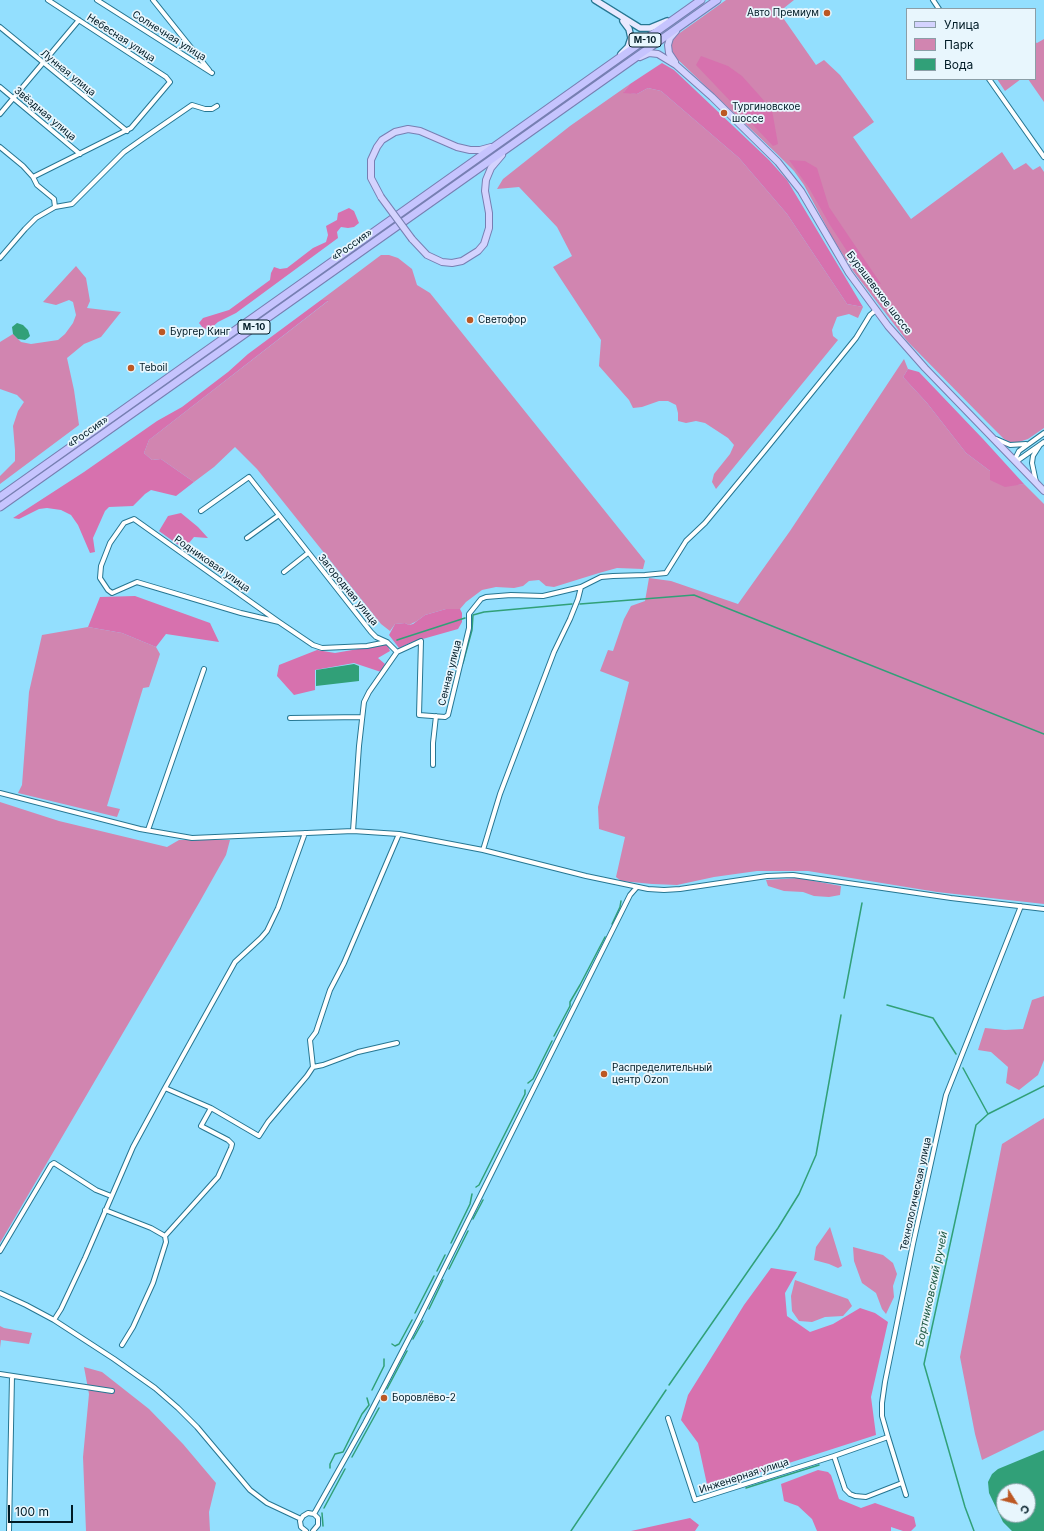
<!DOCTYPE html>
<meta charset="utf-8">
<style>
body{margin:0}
#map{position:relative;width:1044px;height:1531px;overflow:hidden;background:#93dffe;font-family:Inter,sans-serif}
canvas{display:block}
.legend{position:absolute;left:906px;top:8px;width:130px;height:72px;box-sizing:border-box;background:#e8f6fd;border:1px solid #8b9ea7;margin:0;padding:5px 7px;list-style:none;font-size:12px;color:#001b26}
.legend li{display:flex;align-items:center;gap:8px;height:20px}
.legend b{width:20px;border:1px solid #8b9ea7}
.north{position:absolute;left:996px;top:1483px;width:40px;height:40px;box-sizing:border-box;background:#e8f6fd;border:1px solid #8b9ea7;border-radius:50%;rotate:126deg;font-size:11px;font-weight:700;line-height:16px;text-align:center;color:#001b26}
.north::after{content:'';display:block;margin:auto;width:14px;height:18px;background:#bc5824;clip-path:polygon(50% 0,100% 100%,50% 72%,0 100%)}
.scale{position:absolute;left:8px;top:1505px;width:65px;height:18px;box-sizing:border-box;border:2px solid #001b26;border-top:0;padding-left:5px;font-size:12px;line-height:14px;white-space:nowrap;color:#001b26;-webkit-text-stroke:3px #e8f6fd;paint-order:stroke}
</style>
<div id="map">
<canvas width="1044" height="1531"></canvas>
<ul class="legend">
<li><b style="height:5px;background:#d4d3fe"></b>Улица</li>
<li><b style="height:11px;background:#d185b0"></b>Парк</li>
<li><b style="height:11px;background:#31a078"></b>Вода</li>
</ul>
<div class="north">С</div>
<div class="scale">100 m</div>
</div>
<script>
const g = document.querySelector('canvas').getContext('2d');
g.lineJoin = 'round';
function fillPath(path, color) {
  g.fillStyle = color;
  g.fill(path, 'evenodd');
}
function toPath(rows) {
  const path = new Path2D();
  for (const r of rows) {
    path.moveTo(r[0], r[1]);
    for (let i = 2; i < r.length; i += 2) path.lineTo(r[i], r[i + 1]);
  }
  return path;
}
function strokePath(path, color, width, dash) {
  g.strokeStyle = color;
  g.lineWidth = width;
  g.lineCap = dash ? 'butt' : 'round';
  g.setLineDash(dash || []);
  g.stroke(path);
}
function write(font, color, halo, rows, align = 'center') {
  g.font = font + ' Inter,sans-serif';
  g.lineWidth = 3.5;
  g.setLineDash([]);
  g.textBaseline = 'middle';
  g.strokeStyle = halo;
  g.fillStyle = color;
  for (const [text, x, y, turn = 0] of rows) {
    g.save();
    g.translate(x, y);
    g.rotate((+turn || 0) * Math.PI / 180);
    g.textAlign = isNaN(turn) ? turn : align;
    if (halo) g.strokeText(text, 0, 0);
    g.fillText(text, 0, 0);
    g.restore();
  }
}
const green = toPath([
 [726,0,794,0,779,12,816,65,824,60,840,75,874,122,853,137,911,219,1002,152,1014,170,1026,163,1033,170,1040,166,1044,172,1044,428,1028,439,1019,442,1010,442,1004,439,985,420,907,341,853,271,832,237,804,185,794,171,777,154,674,56,671,46,674,37],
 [1044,39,1044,102,1028,79,1035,79,1035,42,1037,43],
 [997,79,1021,79,1005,91],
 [630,84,624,92,637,94,648,88,661,91,739,158,787,214,847,304,863,307,858,318,849,314,837,317,832,330,833,336,838,340,716,489,712,482,714,474,730,454,734,445,728,438,705,423,696,421,686,423,678,421,678,413,676,405,668,401,659,401,642,407,633,408,629,400,599,366,601,340,553,267,572,256,557,227,519,187,497,189,503,179,570,126],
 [381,255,389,255,398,258,412,269,417,285,430,293,645,561,643,569,617,568,599,573,554,587,546,586,539,580,529,581,523,586,514,588,496,587,482,590,466,602,460,609,446,609,425,615,417,621,409,625,405,623,395,624,390,631,381,624,257,469,235,447,214,467,194,482,161,459,152,460,144,453,149,440,328,301,321,300],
 [76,266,86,278,90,301,87,308,121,312,101,337,84,344,67,358,74,390,79,425,0,484,0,476,15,461,15,450,13,426,18,411,24,402,17,395,0,389,0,342,13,334,21,342,31,344,58,340,65,334,73,323,76,315,73,302,69,300,56,305,43,302],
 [904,359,908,369,903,377,927,403,966,453,990,471,1015,485,1024,484,1044,504,1044,904,937,892,808,871,757,871,714,877,677,885,652,884,621,881,616,877,625,837,599,829,598,807,629,682,600,671,608,650,613,651,624,619,631,606,645,601,649,578,671,581,738,604,790,531],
 [88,627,122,633,156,647,160,654,149,687,143,688,107,806,120,809,117,817,18,793,22,785,29,692,42,635],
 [0,802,59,821,167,847,179,840,230,840,226,855,199,903,0,1243],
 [798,878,841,886,840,895,829,897,814,896,803,892,784,891,768,886,766,880],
 [1044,996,1044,1060,1038,1075,1019,1090,1006,1083,1008,1067,991,1052,978,1050,985,1028,1005,1030,1023,1029,1032,1000],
 [1044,1118,1044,1430,982,1460,975,1434,960,1357,1002,1144],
 [830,1227,842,1266,838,1268,829,1264,814,1260,816,1247],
 [853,1247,883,1255,893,1263,897,1274,893,1286,894,1297,886,1314,882,1309,876,1293,862,1283,854,1261],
 [795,1280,848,1299,852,1306,843,1316,825,1317,812,1322,799,1321,792,1311,791,1296],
 [0,1326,4,1328,32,1333,29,1344,1,1340,0,1348],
 [84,1367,102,1372,149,1409,183,1444,216,1483,209,1512,210,1531,86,1531,83,1457,89,1394]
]);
const forest = toPath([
 [701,56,728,66,742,76,759,95,772,110,778,144,773,146,696,65],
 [662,63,674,70,769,160,787,180,863,307,847,304,787,214,739,158,661,91,648,88,637,94,623,93,630,84],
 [789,160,805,161,817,168,829,207,881,284,865,279,830,225,809,188],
 [349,208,354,211,359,223,354,227,348,228,341,227,337,232,338,238,236,313,218,322,209,330,203,328,199,323,203,318,229,310,270,280,271,273,274,267,280,269,287,268,313,248,326,242,328,235,326,226,337,220,338,213],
 [321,300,329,300,149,440,144,453,152,460,161,459,194,482,176,496,151,490,145,494,133,506,109,507,105,511,93,538,95,552,90,553,78,525,71,515,61,510,47,508,39,509,19,519,13,518,84,472,157,421,182,407,228,372,248,354],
 [908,369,919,372,983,439,1024,484,1005,487,990,480,990,471,966,453,927,403,903,377],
 [181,513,198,527,208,538,194,537,184,549,159,531,168,516],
 [135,596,210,623,219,642,166,634,156,647,122,633,88,627,100,597],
 [446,609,460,609,462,613,462,622,458,629,412,642,399,648,389,635,395,624,405,623,409,625,413,624,425,615],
 [387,644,390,651,378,658,385,664,381,672,354,663,315,670,315,690,294,695,277,676,279,665,317,650,335,653],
 [771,1268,797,1272,785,1293,787,1316,810,1332,833,1324,860,1308,875,1313,888,1322,871,1397,876,1435,708,1489,698,1443,681,1420,688,1395,744,1305],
 [818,1470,828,1472,831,1475,839,1499,861,1508,875,1503,914,1517,916,1526,911,1531,903,1531,891,1527,891,1531,817,1531,812,1519,798,1506,784,1501,781,1484],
 [690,1518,699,1525,695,1531,631,1531]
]);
const water = toPath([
 [17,323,23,325,28,330,30,336,28,338,25,340,18,339,13,334,12,327],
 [354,664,359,666,359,681,316,686,316,670],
 [1044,1450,1044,1531,1012,1531,1003,1522,989,1493,988,1482,992,1474,998,1469],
 [1004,1491,1028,1491,1028,1515,1004,1515]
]);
const stream = toPath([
 [580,604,694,595,1044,734],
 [397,640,465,618],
 [463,663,472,630,473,615,484,612,572,604],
 [612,924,620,907,621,901],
 [844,998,862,903],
 [887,1005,933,1018,956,1054],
 [554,1036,570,1006,570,1002,580,985,605,937],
 [963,1068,988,1114],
 [528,1083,533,1079,552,1041],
 [476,1187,479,1185,525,1094,525,1090],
 [473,1219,483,1200],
 [451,1243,470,1204,472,1194],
 [449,1269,468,1231],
 [437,1271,445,1255],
 [429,1309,443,1280],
 [415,1313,434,1276],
 [413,1339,423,1321],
 [392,1344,395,1346,399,1344,412,1320],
 [669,1385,778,1228,799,1194,816,1155,841,1015],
 [387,1389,407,1351],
 [372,1390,384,1366,384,1359],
 [352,1457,379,1408],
 [330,1468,330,1464,335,1454,343,1452,362,1414,369,1405,367,1398],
 [746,1488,819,1465],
 [324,1508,345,1469],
 [322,1513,323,1526],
 [571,1531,666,1390],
 [974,1531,965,1507,924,1364,976,1125,988,1114,1044,1086]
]);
const minor = toPath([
 [97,0,212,73],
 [153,0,209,70],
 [933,0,939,9],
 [0,27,127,131],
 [989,79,1044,157],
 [0,87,80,154],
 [0,114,79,20],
 [0,147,23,166,33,177,37,185,54,199,55,207],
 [33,177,131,128,170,82,166,77,48,0],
 [0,258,25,229,36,218,55,207,72,204,124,152,141,140,192,105,205,109,212,109,217,106],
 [996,439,1010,445,1026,444],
 [1017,461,1016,457,1019,451,1044,433],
 [1017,461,1044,442],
 [1036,482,1032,463,1033,456,1040,445],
 [201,511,249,477,371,632,376,637,387,642,397,652,369,692,364,702,359,746,353,831],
 [247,538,279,515],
 [284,572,308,553],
 [279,622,134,519,124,523,110,543,101,566,100,578,108,590,112,593,137,582,241,613,279,622,313,645,322,648,367,646,387,642],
 [397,652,421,641,419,715,445,717,448,715,469,628,469,614,481,599,486,597,511,595,543,596,581,587],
 [290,718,362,717],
 [433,765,433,743,436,716],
 [0,793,140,829,192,838,353,831,399,834,483,850,586,876,648,889,664,890,680,889,767,876,793,875,951,898,1044,909],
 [148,830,204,669],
 [483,850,500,794,554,652,570,619,578,599,581,587,601,577,613,576,645,575,666,573,686,541,705,523,766,449,856,338,870,315,876,310],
 [313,1067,323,1065,358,1052,397,1043],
 [165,1088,235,962,261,938,267,931,278,908,305,833],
 [105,1210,151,1228,165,1236],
 [0,1251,51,1165,54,1163,96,1190,111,1196],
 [0,1293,26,1305,54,1320,114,1359,155,1388,178,1408,197,1427,250,1490,267,1503,301,1519],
 [54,1320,61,1309,85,1258,133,1147,165,1088,211,1108,259,1136,268,1122,307,1076,313,1067,310,1040,316,1032,330,990,344,963,399,834],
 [122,1345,133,1327,153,1283,166,1242,165,1236,218,1177,231,1148,232,1144,228,1140,201,1126,211,1108],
 [0,1374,112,1391],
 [668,1418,695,1500,834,1456],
 [888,1437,834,1456,845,1489,850,1494,855,1496,866,1497,902,1483],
 [906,1495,888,1437,882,1416,882,1403,885,1382,913,1244,946,1095,1021,906],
 [314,1514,365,1423,419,1319,630,895,637,887],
 [9,1531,12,1376],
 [306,1531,301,1527,300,1521,303,1516,308,1513,314,1514,318,1518,318,1525,313,1531]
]);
const secondary = toPath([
 [595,0,640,28,650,28,667,21],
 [621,54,628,47,631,38,629,29,623,21]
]);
const primary = toPath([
 [640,57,649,53,658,54,676,65,712,97,778,162,801,191,849,273,888,326,925,368,1044,491],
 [675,62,669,53,668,45,670,38,676,31],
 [381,197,371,178,371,160,377,147,382,140,395,132,408,129,420,131,457,147,470,150,480,150,491,147],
 [412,239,427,255,442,262,452,263,462,261,478,251,484,244,489,228,489,213,485,191,486,180,491,168,502,155]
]);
const trunk = toPath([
 [0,497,701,0],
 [0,507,717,0]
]);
const primaryBridge = toPath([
 [381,197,412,239]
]);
const markers = [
 [827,13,4,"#bc5824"],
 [724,113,4,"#bc5824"],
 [470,320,4,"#bc5824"],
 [162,332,4,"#bc5824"],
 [131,368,4,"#bc5824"],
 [604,1074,4,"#bc5824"],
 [384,1398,4,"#bc5824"]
];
const shields = [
 [645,40,32],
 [254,327,32]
];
const shieldNames = [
 ["М-10",645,40],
 ["М-10",254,327]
];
const poiNames = [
 ["Авто Премиум",819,13,"right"],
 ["Тургиновское",732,107],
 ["шоссе",732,119],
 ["Светофор",478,320],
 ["Бургер Кинг",170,332],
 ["Teboil",139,368],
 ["Распределительный",612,1068],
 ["центр Ozon",612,1080],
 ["Боровлёво-2",392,1398]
];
const streetNames = [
 ["Солнечная улица",169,36,32],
 ["Небесная улица",121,38,33],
 ["Лунная улица",68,73,39],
 ["Звёздная улица",45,114,40],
 ["«Россия»",352,245,-35],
 ["Бурашевское шоссе",879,293,53],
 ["«Россия»",88,432,-35],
 ["Родниковая улица",212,564,35],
 ["Загородная улица",348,590,51],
 ["Сенная улица",450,673,-76],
 ["Технологическая улица",916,1194,-78],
 ["Инженерная улица",744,1476,-18]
];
const waterNames = [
 ["Бортниковский ручей",932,1289,-78]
];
fillPath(green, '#d185b0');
fillPath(forest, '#d771ae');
fillPath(water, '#31a078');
strokePath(stream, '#31a078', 1.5);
strokePath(minor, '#267692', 6);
strokePath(secondary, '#267692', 8);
strokePath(primary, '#777fb2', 8);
strokePath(trunk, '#777fb2', 9);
strokePath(minor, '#fff', 4);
strokePath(secondary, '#e9e9ff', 5.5);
strokePath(primary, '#d4d3fe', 6);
strokePath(trunk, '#c6c4fe', 7);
strokePath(primaryBridge, '#777fb2', 8, []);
strokePath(primaryBridge, '#d4d3fe', 6);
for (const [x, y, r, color] of markers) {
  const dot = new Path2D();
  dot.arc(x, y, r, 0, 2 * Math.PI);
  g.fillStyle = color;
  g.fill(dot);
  strokePath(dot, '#e8f6fd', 1.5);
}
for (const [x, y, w] of shields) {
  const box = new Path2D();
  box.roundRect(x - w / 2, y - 7, w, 14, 3);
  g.fillStyle = '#e8f6fd';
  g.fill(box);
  strokePath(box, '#001b26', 1);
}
write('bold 9px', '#001b26', null, shieldNames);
write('10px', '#001b26', '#e8f6fd', poiNames, 'left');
write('10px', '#001b26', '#e8f6fd', streetNames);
write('italic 11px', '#235c46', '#e8f6fd', waterNames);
</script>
